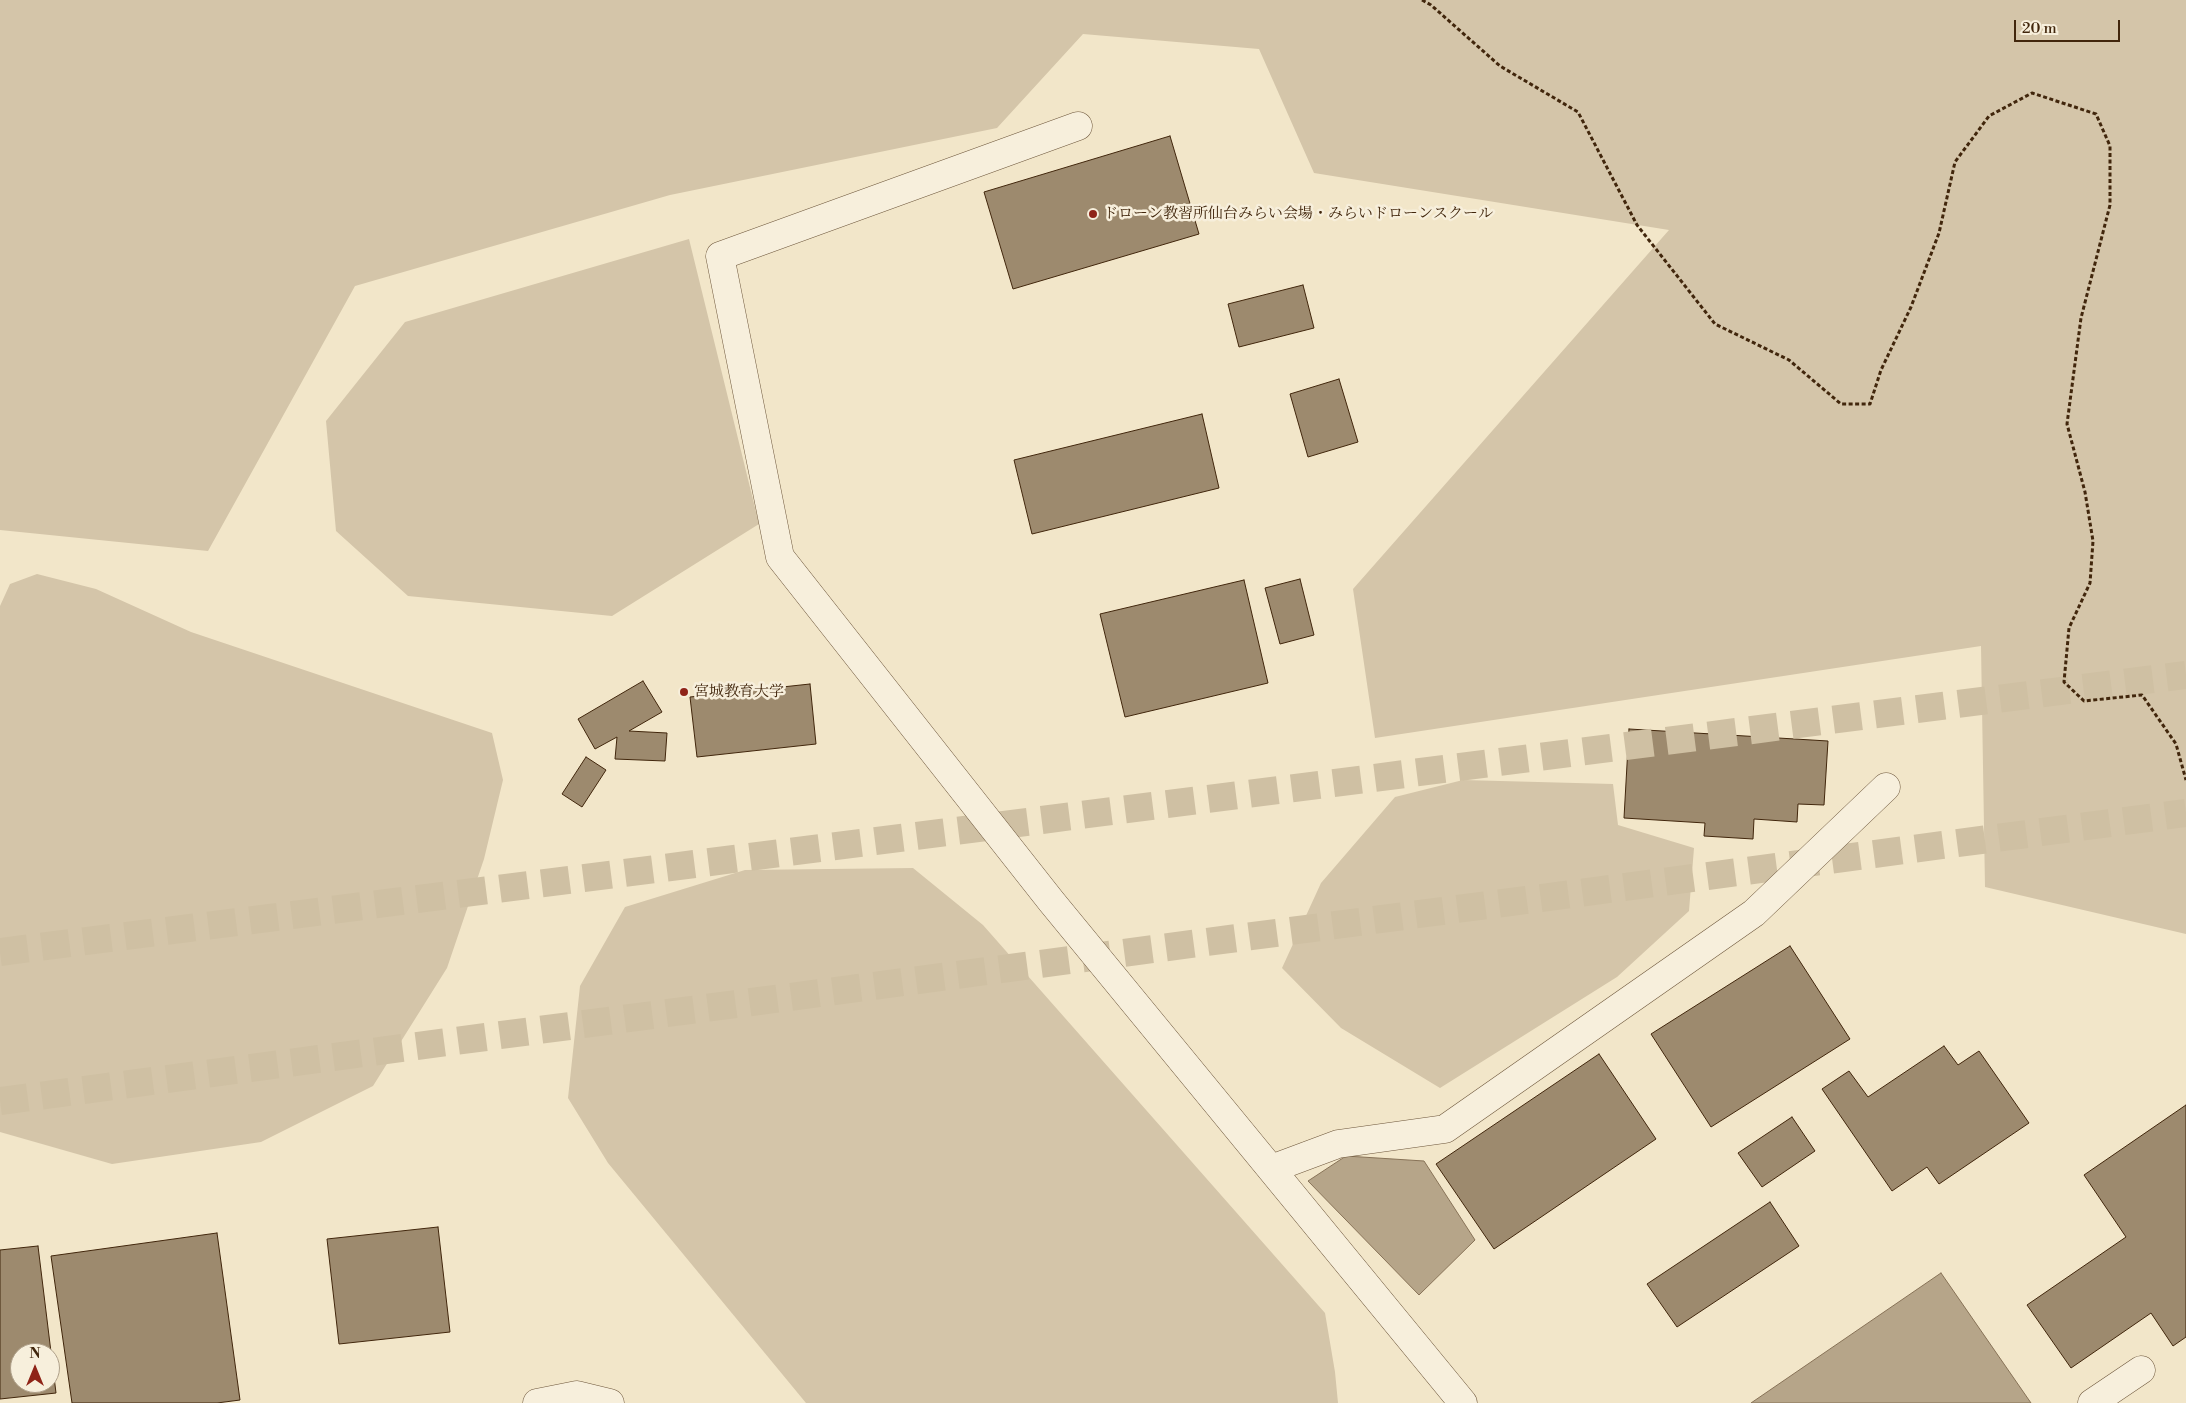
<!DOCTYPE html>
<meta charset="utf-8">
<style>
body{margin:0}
#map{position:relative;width:2186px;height:1403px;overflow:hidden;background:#f2e6c9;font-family:"Libre Bodoni",serif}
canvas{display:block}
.north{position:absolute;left:10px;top:1343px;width:50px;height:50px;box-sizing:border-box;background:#f7efdc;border:1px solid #ae9f89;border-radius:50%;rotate:0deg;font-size:14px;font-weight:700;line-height:20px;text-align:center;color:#41260c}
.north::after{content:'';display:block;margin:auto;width:18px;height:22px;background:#8f2418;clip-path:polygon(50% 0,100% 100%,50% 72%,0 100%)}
.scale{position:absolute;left:2014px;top:20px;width:106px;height:22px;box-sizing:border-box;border:2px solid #41260c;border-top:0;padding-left:6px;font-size:15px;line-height:18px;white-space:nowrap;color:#41260c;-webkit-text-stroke:4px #f7efdc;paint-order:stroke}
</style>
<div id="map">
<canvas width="2186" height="1403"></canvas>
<div class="north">N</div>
<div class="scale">20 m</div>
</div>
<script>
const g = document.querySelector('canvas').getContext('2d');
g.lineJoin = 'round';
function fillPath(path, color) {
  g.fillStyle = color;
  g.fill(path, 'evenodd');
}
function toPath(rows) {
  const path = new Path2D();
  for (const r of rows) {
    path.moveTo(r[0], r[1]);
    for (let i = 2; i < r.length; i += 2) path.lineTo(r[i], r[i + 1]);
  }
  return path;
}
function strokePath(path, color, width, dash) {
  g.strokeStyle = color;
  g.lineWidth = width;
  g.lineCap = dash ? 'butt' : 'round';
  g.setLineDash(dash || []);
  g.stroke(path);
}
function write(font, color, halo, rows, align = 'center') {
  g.font = font + ' "Libre Bodoni","Noto Serif JP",serif';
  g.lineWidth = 5;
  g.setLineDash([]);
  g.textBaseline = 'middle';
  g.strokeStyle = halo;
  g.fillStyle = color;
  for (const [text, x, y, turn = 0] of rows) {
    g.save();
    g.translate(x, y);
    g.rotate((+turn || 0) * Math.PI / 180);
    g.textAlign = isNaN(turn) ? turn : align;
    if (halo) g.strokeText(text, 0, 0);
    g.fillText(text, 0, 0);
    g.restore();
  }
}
const green = toPath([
 [0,0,2186,0,2186,934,1985,887,1981,646,1375,738,1353,589,1669,230,1314,173,1259,49,1083,34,997,128,670,195,355,286,208,551,0,530],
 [689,239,759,524,612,616,408,596,336,531,326,421,405,322],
 [37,574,96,589,191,632,492,733,503,780,484,859,447,968,373,1086,261,1142,112,1164,0,1132,0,606,10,584],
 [1463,780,1613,784,1618,825,1694,848,1689,911,1617,977,1440,1088,1341,1028,1282,968,1321,883,1395,797],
 [913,868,983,925,1325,1313,1335,1372,1338,1403,806,1403,608,1163,568,1098,580,986,625,907,745,870]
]);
const water = toPath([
 [1346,1156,1424,1161,1475,1240,1419,1295,1308,1181,1346,1156],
 [1941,1273,2031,1403,1751,1403,1941,1273]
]);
const building = toPath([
 [1170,136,1199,234,1013,289,984,192,1170,136],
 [1303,285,1314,328,1239,347,1228,304,1303,285],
 [1339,379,1358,442,1308,457,1290,394,1339,379],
 [1202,414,1219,488,1032,534,1014,460,1202,414],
 [1300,579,1314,635,1280,644,1265,588,1300,579],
 [1244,580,1268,683,1125,717,1100,614,1244,580],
 [643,681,662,712,629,731,667,733,665,761,615,759,617,737,595,749,578,719,643,681],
 [810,684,816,744,697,757,690,697,810,684],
 [1629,729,1828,741,1824,805,1798,804,1797,822,1754,819,1753,839,1704,836,1705,823,1624,818,1629,729],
 [586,757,606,770,582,807,562,794,586,757],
 [1790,946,1850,1039,1711,1127,1651,1034,1790,946],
 [1944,1046,1958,1065,1979,1051,2029,1123,1939,1184,1927,1167,1892,1191,1822,1089,1849,1071,1868,1097,1944,1046],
 [1599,1054,1656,1139,1494,1249,1436,1164,1599,1054],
 [2186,1105,2186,1337,2173,1346,2151,1313,2071,1368,2027,1305,2126,1237,2084,1175,2186,1105],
 [1792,1117,1815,1151,1762,1187,1738,1153,1792,1117],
 [1770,1202,1799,1246,1677,1327,1647,1284,1770,1202],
 [438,1227,450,1332,339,1344,327,1239,438,1227],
 [217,1233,240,1400,217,1403,72,1403,51,1256,217,1233],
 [38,1246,56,1393,0,1399,0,1250,38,1246],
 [20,1353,50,1353,50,1383,20,1383,20,1353]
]);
const highwayTunnel = toPath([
 [0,952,2186,675],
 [0,1101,2186,813]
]);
const path = toPath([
 [1422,0,1431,5,1500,66,1578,112,1637,225,1715,324,1789,360,1841,404,1870,404,1881,370,1911,307,1939,233,1955,162,1989,116,2032,93,2096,114,2110,146,2110,205,2081,318,2067,424,2085,492,2093,541,2090,583,2069,628,2064,682,2084,701,2142,695,2176,744,2186,780]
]);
const minor = toPath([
 [1078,126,720,256,780,557,1051,901,1463,1403],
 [1271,1169,1338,1144,1445,1129,1754,913,1886,787],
 [537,1403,577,1395,610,1403],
 [2092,1403,2141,1370]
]);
const markers = [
 [1093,214,5,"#8f2418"],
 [684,692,5,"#8f2418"]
];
const poiNames = [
 ["ドローン教習所仙台みらい会場・みらいドローンスクール",1103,214],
 ["宮城教育大学",694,692]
];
fillPath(green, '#d4c5a9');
fillPath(water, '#b6a589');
strokePath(water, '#877257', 1);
fillPath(building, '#9d8a6e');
strokePath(building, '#41260c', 1);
strokePath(highwayTunnel, '#cfc0a3', 28, [28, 14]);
strokePath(minor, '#6d563b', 29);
strokePath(path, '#41260c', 3, [4, 2.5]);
strokePath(minor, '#f7efdc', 28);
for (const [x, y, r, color] of markers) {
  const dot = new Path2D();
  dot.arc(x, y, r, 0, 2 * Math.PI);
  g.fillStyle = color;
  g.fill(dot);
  strokePath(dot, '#f7efdc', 2);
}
write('15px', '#41260c', '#f7efdc', poiNames, 'left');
</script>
